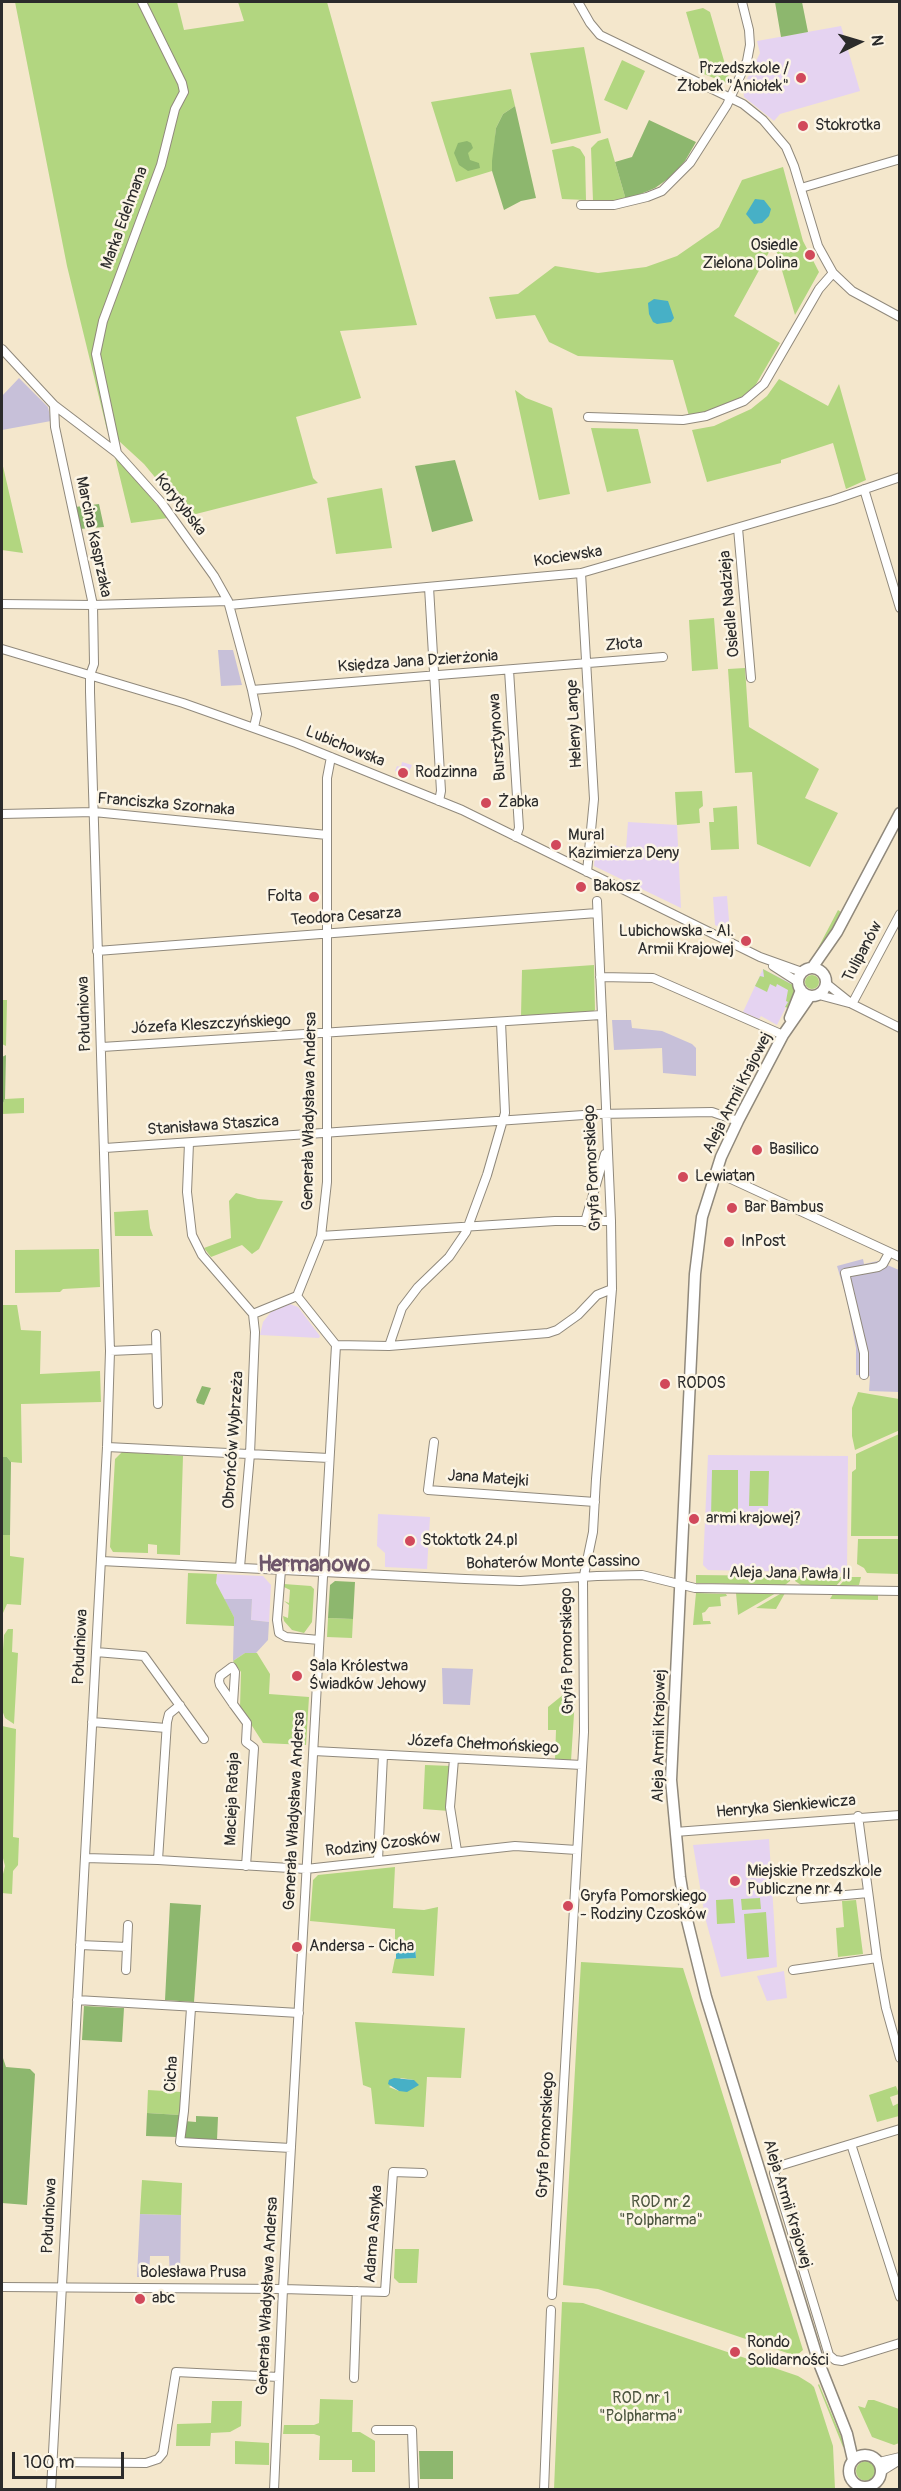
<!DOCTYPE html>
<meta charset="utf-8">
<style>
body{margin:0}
#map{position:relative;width:901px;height:2491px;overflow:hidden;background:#f4e7cc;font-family:Pangolin,sans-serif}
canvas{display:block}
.frame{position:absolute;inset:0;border:3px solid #2b2b2b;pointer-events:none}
.north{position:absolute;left:829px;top:12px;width:60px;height:60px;-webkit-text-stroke:4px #fcf5e5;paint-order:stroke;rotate:85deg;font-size:16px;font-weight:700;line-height:24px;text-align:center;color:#2b2b2b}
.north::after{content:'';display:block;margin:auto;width:21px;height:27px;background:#2b2b2b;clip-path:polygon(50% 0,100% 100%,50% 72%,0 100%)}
.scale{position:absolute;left:12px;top:2452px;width:112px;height:27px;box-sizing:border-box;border:3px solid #2b2b2b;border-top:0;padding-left:8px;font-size:18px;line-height:21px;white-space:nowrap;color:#2b2b2b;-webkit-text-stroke:4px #fcf5e5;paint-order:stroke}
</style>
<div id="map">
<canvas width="901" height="2491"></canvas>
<div class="frame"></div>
<div class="north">N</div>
<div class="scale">100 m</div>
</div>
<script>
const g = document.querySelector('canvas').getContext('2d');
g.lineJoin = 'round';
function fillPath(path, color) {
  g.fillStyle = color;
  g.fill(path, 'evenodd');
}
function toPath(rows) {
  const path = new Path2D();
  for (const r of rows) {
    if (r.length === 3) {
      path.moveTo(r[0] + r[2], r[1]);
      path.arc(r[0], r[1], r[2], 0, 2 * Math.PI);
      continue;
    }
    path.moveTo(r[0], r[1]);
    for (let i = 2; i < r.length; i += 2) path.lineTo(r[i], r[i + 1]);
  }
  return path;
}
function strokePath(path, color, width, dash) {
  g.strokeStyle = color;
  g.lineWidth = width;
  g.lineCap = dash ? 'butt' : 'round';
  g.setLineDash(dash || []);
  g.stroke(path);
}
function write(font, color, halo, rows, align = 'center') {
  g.font = font + ' Pangolin,sans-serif';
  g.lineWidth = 5;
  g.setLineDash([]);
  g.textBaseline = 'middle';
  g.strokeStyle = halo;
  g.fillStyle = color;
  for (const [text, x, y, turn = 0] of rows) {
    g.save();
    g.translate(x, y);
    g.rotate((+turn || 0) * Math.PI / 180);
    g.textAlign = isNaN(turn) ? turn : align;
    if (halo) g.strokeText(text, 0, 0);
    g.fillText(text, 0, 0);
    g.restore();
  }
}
const built = toPath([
 [841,26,860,91,780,114,774,121,744,97,743,87,760,53,757,41],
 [402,762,412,765,407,776,395,771,397,766,401,767],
 [628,822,677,825,681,908,594,866,595,854,603,858,611,844,626,849],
 [727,896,730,932,715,925,713,897],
 [763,969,791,983,793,993,777,1025,761,1016,759,1019,743,1012],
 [290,1304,298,1307,320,1336,319,1338,260,1335,263,1322,271,1312],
 [708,1455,848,1456,847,1573,708,1570,703,1565],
 [378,1514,430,1517,427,1569,385,1567,385,1553,377,1546],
 [217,1574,263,1576,271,1585,269,1622,251,1620,252,1599,224,1599,216,1583],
 [769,1839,777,1967,721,1977,705,1917,693,1845],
 [784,1971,787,1998,767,2001,757,1976]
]);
const industrial = toPath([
 [19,378,48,407,51,421,2,430,2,396],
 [218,650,233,650,242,685,221,686],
 [612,1020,631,1020,632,1028,662,1031,692,1044,696,1048,696,1076,663,1073,662,1048,614,1050],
 [863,1259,864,1264,878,1261,899,1270,899,1392,869,1391,870,1376,856,1375,856,1348,847,1300,837,1266],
 [224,1599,252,1599,251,1620,269,1622,268,1640,256,1653,245,1653,233,1661,234,1617],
 [442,1668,473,1669,470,1705,443,1704],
 [140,2214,181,2215,180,2278,170,2278,169,2256,150,2256,149,2277,137,2277]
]);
const green = toPath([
 [15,2,177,2,184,30,244,21,238,2,327,2,417,325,340,331,361,398,296,417,313,478,318,483,192,515,183,511,144,464,107,430,67,266],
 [703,8,710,12,731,85,704,74,686,12],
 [584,47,601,133,551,144,530,53],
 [622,60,645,71,627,110,604,100],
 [511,89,515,106,503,114,496,128,492,171,456,182,431,102],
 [608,138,626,200,593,201,591,148,598,141],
 [573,146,580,149,585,157,586,200,562,199,552,150],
 [783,167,803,241,819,272,795,315,774,243,734,316,780,343,755,386,734,403,710,413,689,416,673,360,578,356,549,342,535,315,496,319,489,297,518,294,555,266,598,273,646,267,677,256,719,227,742,180],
 [779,379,828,406,839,384,866,480,846,489,833,443,781,460,781,463,707,482,692,430,714,426,751,409,767,396],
 [515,390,526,398,552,408,570,494,539,500],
 [591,428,638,429,651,483,607,492],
 [115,457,141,486,168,518,131,523],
 [2,462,23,553,2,550],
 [382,488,392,548,336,554,327,498],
 [714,618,718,669,692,671,689,620],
 [745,668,749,727,819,769,805,798,838,813,810,867,757,844,752,772,735,773,728,669],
 [702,791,703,806,699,809,700,823,677,825,675,792],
 [737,806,739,849,711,850,709,822,714,822,713,808],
 [838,910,841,912,818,955,816,952],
 [594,965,595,1010,592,1012,521,1016,522,970],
 [763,969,793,985,794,992,788,1008,785,1007,788,1002,786,1001,788,990,777,984,776,987,770,984,767,992,755,986,760,976,764,977],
 [812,982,7],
 [2,1000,7,1000,6,1046,2,1044],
 [24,1098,24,1113,2,1114,2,1106,5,1099],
 [236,1193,258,1199,283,1201,259,1249,252,1254,242,1245,211,1257,204,1248,231,1238,229,1201],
 [148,1210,150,1228,153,1236,115,1236,114,1212],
 [99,1249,100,1287,63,1289,60,1292,15,1293,15,1250],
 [2,1305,17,1305,21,1330,41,1331,40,1374,100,1371,101,1402,21,1404,22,1463,11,1462,7,1457,2,1457],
 [858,1392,899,1399,900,1430,855,1450,852,1436,852,1408],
 [899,1434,899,1536,851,1536,852,1472,856,1469,856,1454],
 [122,1452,183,1456,180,1555,157,1554,157,1545,148,1544,148,1553,113,1552,110,1547,115,1459],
 [712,1470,738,1470,738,1517,711,1517],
 [750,1471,769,1471,768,1506,749,1506],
 [2,1535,10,1535,10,1556,24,1558,21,1605,7,1604,3,1613],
 [858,1539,899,1539,899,1574,867,1573,864,1568,857,1564],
 [188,1573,217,1574,216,1583,234,1617,234,1626,186,1624],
 [696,1575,790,1576,790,1581,785,1585,696,1583],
 [795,1576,844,1577,836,1586,801,1585,795,1581],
 [847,1577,861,1577,859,1585,839,1586],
 [284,1584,311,1586,314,1589,312,1622,304,1633,292,1630,284,1621,283,1616,288,1618,289,1605,284,1601,289,1603,290,1590,284,1587],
 [696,1593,726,1594,727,1596,720,1597,721,1606,709,1607,705,1612,702,1613,703,1621,710,1621,711,1624,693,1625],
 [736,1593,776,1593,738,1615],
 [785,1593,776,1609,756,1608,780,1594],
 [833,1594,878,1594,878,1600,830,1599],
 [328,1618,353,1619,352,1638,327,1637],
 [8,1629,13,1629,12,1652,18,1653,14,1724,5,1718,2,1710,2,1664,4,1635],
 [245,1653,257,1653,270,1674,269,1694,309,1697,306,1745,263,1743,240,1707,241,1672,233,1661],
 [569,1690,569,1698,575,1698,571,1761,555,1760,556,1730,548,1730,548,1707],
 [2,1726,16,1729,13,1837,19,1838,18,1865,13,1871,12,1894,2,1893,2,1878,5,1866,2,1854],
 [425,1765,452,1766,449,1811,423,1809],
 [395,1867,393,1908,424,1910,438,1907,434,1976,392,1973,395,1958,396,1959,416,1958,416,1946,414,1944,395,1944,395,1929,310,1921,313,1880,318,1875],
 [760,1898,761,1909,742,1910,741,1899],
 [733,1899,735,1923,717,1924,716,1900],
 [856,1900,863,1954,838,1957,836,1928,844,1927,842,1901],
 [766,1912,769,1957,747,1959,744,1914],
 [581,1962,683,1968,803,2350,796,2356,598,2289,563,2285],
 [355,2022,465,2028,461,2078,427,2077,424,2127,375,2124,371,2088,363,2085],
 [401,2078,414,2080,399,2091,389,2087],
 [896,2086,899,2094,890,2097,893,2106,899,2103,899,2116,877,2122,869,2095],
 [148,2090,181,2092,180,2115,147,2113],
 [142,2180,182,2183,181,2215,140,2214],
 [395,2249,419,2249,417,2283,399,2283,394,2278],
 [562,2302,583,2303,798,2376,811,2384,814,2387,833,2446,835,2489,554,2489],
 [819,2384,845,2446,843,2447,818,2385],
 [320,2399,353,2400,352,2432,360,2432,375,2441,375,2472,352,2472,352,2460,319,2460,320,2436,314,2434,283,2434,284,2425,314,2425,319,2423],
 [868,2400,874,2400,899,2409,899,2443,894,2445,872,2437,858,2406,865,2408],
 [212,2401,242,2401,241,2426,230,2432,211,2433,210,2446,176,2446,177,2424,211,2423],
 [235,2441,269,2443,269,2465,235,2464],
 [866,2471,10]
]);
const forest = toPath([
 [775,2,802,2,808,32,781,37],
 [515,106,536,198,521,201,504,210,492,171,492,161,496,128,503,114],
 [649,120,696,142,685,161,672,176,655,188,626,200,615,162,632,157],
 [467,141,471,143,473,148,468,153,470,160,479,163,480,168,468,171,459,165,454,153,458,143],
 [455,460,473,521,432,532,415,466],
 [99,504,104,527,79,529,75,507],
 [6,1055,5,1099,2,1106,2,1057],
 [202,1386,211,1388,204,1405,197,1403,196,1400],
 [2,1457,7,1457,11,1462,10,1535,2,1535],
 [335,1581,355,1582,353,1619,328,1618,330,1585],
 [170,1903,201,1905,194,2002,165,2000],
 [84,2006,124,2008,122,2042,82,2040],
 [2,2055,6,2067,30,2069,35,2074,27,2205,2,2203],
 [147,2113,180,2115,177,2137,146,2136],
 [196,2116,218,2117,217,2140,183,2138,184,2121,196,2122],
 [419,2451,453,2451,453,2479,420,2479]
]);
const water = toPath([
 [755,199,764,200,771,209,769,216,762,223,754,224,746,214],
 [654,299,668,301,674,318,671,322,657,324,653,322,649,314,648,303],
 [396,1943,415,1944,416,1958,396,1959],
 [394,2078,414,2080,419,2085,407,2092,399,2091,388,2084,389,2080]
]);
const minor = toPath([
 [578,2,590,23,600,35,743,104,763,120,786,147,794,166,818,246,833,273,852,291,900,317],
 [801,188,900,159],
 [581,205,614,205,647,197,662,191,690,163,727,105,747,61,750,45,749,30,742,2],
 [2,349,54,405,117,453,161,502,214,576,228,601,252,690,257,714,254,727],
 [588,417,683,420,706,416,744,401,764,384,819,289,833,273],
 [117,453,96,354,103,321,161,165,175,109,184,92,182,83,142,2],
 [864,489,900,608],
 [738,528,751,678],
 [581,573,594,799,587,872],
 [429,587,441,791,439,801],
 [2,604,93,605,228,601],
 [229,605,581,573,833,500,900,477],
 [2,649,183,703,296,743,462,810,760,957,802,972],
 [509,670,519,828,516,837],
 [252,690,663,657],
 [2,814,94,812,327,835],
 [97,951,597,913],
 [773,966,798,982],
 [600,977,653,978,783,1035],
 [827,984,852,1004,900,1028],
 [819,995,849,1003],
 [852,1004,900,914],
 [102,1047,601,1015],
 [189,1143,187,1192,192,1235,202,1255,253,1314,255,1332,250,1454,240,1567],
 [105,1148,598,1114,712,1112,738,1121],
 [716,1172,900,1257],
 [585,1222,605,1154],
 [321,1236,555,1221,611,1221],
 [253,1314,297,1296],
 [156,1334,158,1404],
 [336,1345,389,1346,548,1333,557,1330,578,1315,597,1295,612,1289],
 [389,1346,402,1308,418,1287,449,1257,466,1232,487,1175,505,1113,501,1022],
 [110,1351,156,1349],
 [864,1375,864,1353,845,1273,878,1267,883,1264,889,1253],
 [434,1442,428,1490,595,1502],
 [107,1447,329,1458],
 [101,1561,465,1579,520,1581,597,1576,642,1575,695,1588,900,1591],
 [281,1570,277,1620,279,1633,286,1637,319,1640],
 [96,1652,144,1656,204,1739],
 [233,1704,235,1672,232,1667,220,1676,219,1681,220,1685,233,1704,247,1723,246,1742,254,1748,246,1866],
 [92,1722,166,1728],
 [314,1751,582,1765],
 [454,1759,450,1807,457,1851],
 [858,1816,877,1958,886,2008,900,2058],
 [675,1832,900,1815],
 [85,1858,158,1860,306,1869,515,1846,577,1850],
 [158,1860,167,1722,169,1714,180,1705],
 [378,1860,383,1755],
 [801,1899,868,1893],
 [80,1945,127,1947],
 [126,1970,128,1925],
 [793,1970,877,1958],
 [77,2000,299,2013],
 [191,2008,184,2111,180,2142,291,2148],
 [900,2129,779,2166,774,2173,829,2355,835,2360,842,2361,900,2343],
 [851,2144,900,2297],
 [2,2287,283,2289,385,2292,393,2172,423,2173],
 [552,2295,584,1732,583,1580,593,1532,596,1479,612,1289,611,1221,597,901],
 [354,2378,357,2291],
 [376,2430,412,2430,414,2490],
 [52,2462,146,2463,158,2459,163,2453,176,2372,279,2377],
 [879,2462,900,2457],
 [882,2471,900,2460],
 [51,2490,107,1447,110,1351,90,692,90,675,94,664,93,605,55,427,54,405],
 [274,2490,283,2289,336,1345,297,1296,321,1236,327,1182,327,778,331,757],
 [544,2490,551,2310]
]);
const major = toPath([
 [812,982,14],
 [812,968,837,932,900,813],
 [810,996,783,1035,738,1121,721,1157,702,1217,695,1274,671,1780,680,1877,687,1920,706,1997,819,2363,847,2434,853,2460],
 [790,1018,801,990],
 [865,2471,16]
]);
const markers = [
 [801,78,6,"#d1495b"],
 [803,126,6,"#d1495b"],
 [810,255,6,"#d1495b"],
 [403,773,6,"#d1495b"],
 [486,803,6,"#d1495b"],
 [556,845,6,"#d1495b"],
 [581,887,6,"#d1495b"],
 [314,897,6,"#d1495b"],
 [746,941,6,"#d1495b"],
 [757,1150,6,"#d1495b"],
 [683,1177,6,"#d1495b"],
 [732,1208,6,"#d1495b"],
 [729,1242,6,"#d1495b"],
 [665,1384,6,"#d1495b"],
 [694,1519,6,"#d1495b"],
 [410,1541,6,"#d1495b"],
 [297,1676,6,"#d1495b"],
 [735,1881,6,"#d1495b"],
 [568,1906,6,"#d1495b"],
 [297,1947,6,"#d1495b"],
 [140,2299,6,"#d1495b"],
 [735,2352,6,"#d1495b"]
];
const poiNames = [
 ["Przedszkole /",789,69,"right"],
 ["Żłobek \"Aniołek\"",789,87,"right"],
 ["Stokrotka",815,126],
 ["Osiedle",798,246,"right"],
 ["Zielona Dolina",798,264,"right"],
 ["Rodzinna",415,773],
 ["Żabka",498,803],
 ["Mural",568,836],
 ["Kazimierza Deny",568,854],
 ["Bakosz",593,887],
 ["Folta",302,897,"right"],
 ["Lubichowska - Al.",734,932,"right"],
 ["Armii Krajowej",734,950,"right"],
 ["Basilico",769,1150],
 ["Lewiatan",695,1177],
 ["Bar Bambus",744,1208],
 ["InPost",741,1242],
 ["RODOS",677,1384],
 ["armi krajowej?",706,1519],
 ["Stoktotk 24.pl",422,1541],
 ["Sala Królestwa",309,1667],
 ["Świadków Jehowy",309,1685],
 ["Miejskie Przedszkole",747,1872],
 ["Publiczne nr 4",747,1890],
 ["Gryfa Pomorskiego",580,1897],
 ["- Rodziny Czosków",580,1915],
 ["Andersa - Cicha",309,1947],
 ["abc",152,2299],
 ["Rondo",747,2343],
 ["Solidarności",747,2361]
];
const streetNames = [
 ["Marka Edelmana",125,218,-70],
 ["Korytybska",180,505,52],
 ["Marcina Kasprzaka",93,537,78],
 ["Kociewska",568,557,-9],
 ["Osiedle Nadzieja",730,604,-95],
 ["Złota",624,645,-5],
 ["Księdza Jana Dzierżonia",418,662,-4],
 ["Heleny Lange",575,724,-93],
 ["Bursztynowa",498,737,-94],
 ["Lubichowska",345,747,22],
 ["Franciszka Szornaka",166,805,5],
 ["Teodora Cesarza",346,917,-4],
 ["Tulipanów",863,952,-62],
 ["Południowa",85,1014,-92],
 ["Józefa Kleszczyńskiego",211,1025,-3],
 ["Aleja Armii Krajowej",738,1093,-63],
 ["Generała Władysława Andersa",310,1111,-89],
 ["Stanisława Staszica",213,1126,-4],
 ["Gryfa Pomorskiego",593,1168,-93],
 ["Obrońców Wybrzeża",234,1440,-86],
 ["Jana Matejki",488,1479,4],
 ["Bohaterów Monte Cassino",553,1563,-1],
 ["Aleja Jana Pawła II",790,1574,1],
 ["Południowa",81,1647,-87],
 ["Gryfa Pomorskiego",568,1651,-91],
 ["Aleja Armii Krajowej",660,1736,-89],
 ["Józefa Chełmońskiego",483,1745,3],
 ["Macieja Rataja",233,1799,-88],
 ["Henryka Sienkiewicza",786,1807,-5],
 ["Generała Władysława Andersa",295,1811,-87],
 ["Rodziny Czosków",383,1845,-7],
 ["Cicha",172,2074,-86],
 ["Gryfa Pomorskiego",546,2135,-87],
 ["Aleja Armii Krajowej",787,2204,73],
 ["Południowa",50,2216,-87],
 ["Adama Asnyka",374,2234,-86],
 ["Bolesława Prusa",193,2273],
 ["Generała Władysława Andersa",268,2296,-87]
];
const parkNames = [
 ["ROD nr 2",661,2203],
 ["\"Polpharma\"",661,2221],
 ["ROD nr 1",641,2399],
 ["\"Polpharma\"",641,2417]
];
const districtNames = [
 ["Hermanowo",314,1565]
];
fillPath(built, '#e5d3f1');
fillPath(industrial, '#c7c0d9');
fillPath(green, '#b2d680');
fillPath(forest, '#8db76e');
fillPath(water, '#47b0c6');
strokePath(minor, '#90897c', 10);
strokePath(major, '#90897c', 13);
strokePath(minor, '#fff', 8);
strokePath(major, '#fff', 10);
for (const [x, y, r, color] of markers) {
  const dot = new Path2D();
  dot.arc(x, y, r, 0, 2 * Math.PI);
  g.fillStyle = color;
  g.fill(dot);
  strokePath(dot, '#fcf5e5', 2);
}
write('16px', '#2b2b2b', '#fcf5e5', poiNames, 'left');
write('16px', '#2b2b2b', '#fcf5e5', streetNames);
write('16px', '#4d5640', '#fcf5e5', parkNames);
write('bold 22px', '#6e566a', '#fcf5e5', districtNames);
</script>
